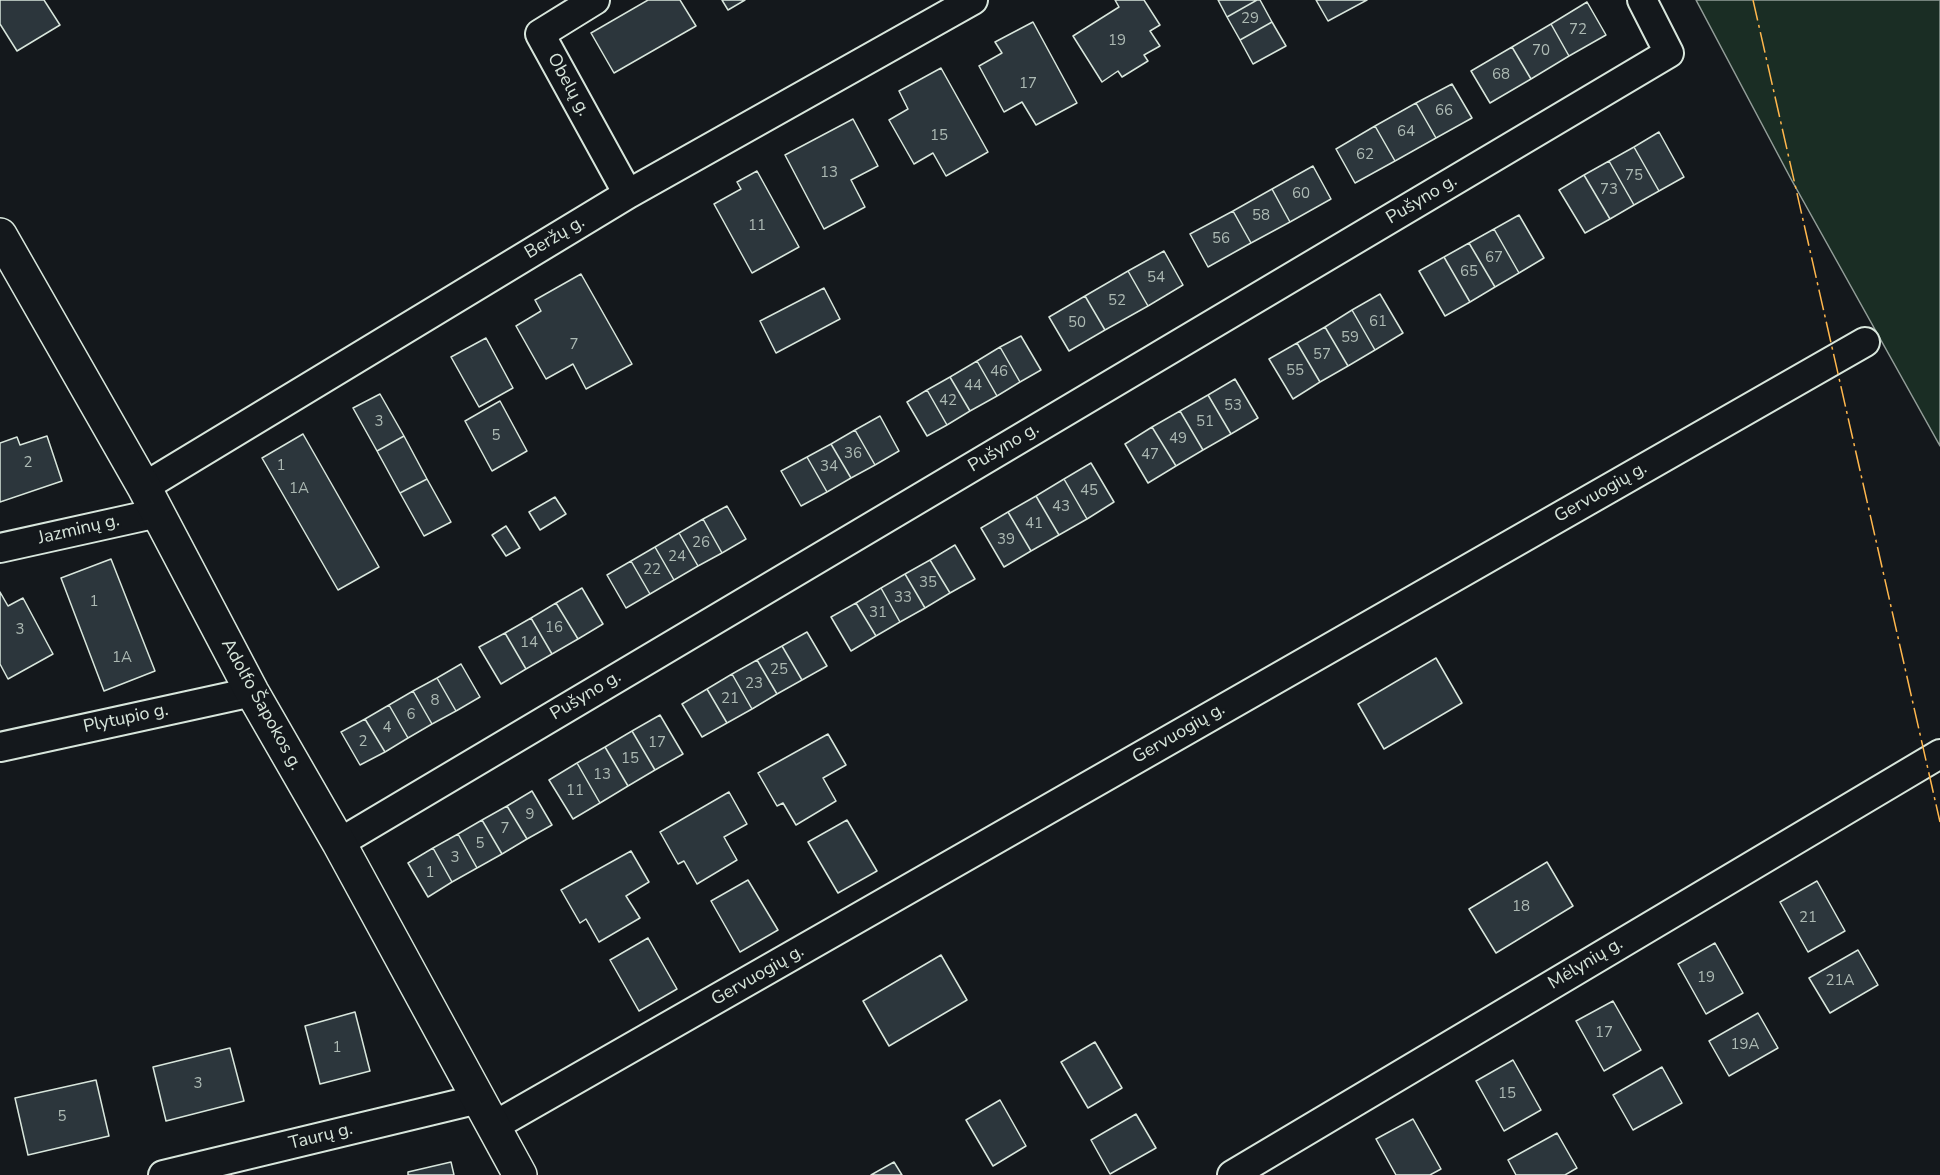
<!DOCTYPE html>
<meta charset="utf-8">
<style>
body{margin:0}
canvas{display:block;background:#14181c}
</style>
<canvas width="1940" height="1175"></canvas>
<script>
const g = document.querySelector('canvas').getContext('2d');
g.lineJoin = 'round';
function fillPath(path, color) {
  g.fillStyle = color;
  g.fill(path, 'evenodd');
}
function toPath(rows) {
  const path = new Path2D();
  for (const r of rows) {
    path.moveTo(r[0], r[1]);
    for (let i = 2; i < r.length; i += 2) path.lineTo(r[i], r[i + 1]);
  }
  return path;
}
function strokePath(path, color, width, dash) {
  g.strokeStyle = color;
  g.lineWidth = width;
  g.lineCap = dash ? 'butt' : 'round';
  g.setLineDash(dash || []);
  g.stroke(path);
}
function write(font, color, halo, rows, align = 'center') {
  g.font = font + ' "Nunito Sans",sans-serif';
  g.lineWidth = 4.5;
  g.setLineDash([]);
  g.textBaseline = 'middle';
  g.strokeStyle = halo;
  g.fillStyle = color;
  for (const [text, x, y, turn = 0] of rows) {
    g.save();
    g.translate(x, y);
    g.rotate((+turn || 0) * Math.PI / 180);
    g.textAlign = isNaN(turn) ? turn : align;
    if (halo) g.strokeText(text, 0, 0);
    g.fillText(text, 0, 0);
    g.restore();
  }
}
const green = toPath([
 [1696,0,1940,0,1940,446,1791,179,1696,0]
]);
const building = toPath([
 [0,0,44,0,60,25,17,51,0,24,0,0],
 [648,0,680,0,696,26,614,73,591,33,648,0],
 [722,0,745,0,728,10,722,0],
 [1115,0,1144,0,1160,25,1150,31,1160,46,1144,55,1148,61,1122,77,1118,71,1102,82,1073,36,1119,7,1115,0],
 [1218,0,1257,0,1227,17,1218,0],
 [1257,0,1260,0,1272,22,1240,40,1227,17,1257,0],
 [1316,0,1367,0,1328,21,1316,0],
 [1587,2,1606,35,1569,56,1551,24,1587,2],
 [1033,22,1077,103,1036,125,1022,102,1004,112,979,66,1002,53,995,42,1033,22],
 [1272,22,1286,46,1253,64,1240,40,1272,22],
 [1551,24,1569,56,1531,79,1512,47,1551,24],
 [1512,47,1531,79,1490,103,1471,71,1512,47],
 [941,68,988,152,946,176,933,153,914,164,889,120,908,109,899,91,941,68],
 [1452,84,1472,118,1436,138,1416,103,1452,84],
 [1416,103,1436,138,1395,161,1375,126,1416,103],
 [853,119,878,166,851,180,865,207,824,229,785,155,853,119],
 [1375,126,1395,161,1355,183,1336,149,1375,126],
 [1659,132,1684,177,1659,191,1634,147,1659,132],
 [1634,147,1659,191,1634,205,1609,161,1634,147],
 [1609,161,1634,205,1610,219,1584,175,1609,161],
 [1313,166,1331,199,1290,222,1272,189,1313,166],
 [757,171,799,247,752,273,714,204,741,189,737,182,757,171],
 [1584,175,1610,219,1585,233,1559,190,1584,175],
 [1272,189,1290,222,1251,243,1233,211,1272,189],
 [1233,211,1251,243,1208,267,1190,234,1233,211],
 [1519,215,1544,258,1519,273,1494,229,1519,215],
 [1494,229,1519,273,1495,287,1469,243,1494,229],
 [1469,243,1495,287,1470,302,1444,257,1469,243],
 [1164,251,1183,285,1148,306,1128,271,1164,251],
 [1444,257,1470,302,1445,316,1419,271,1444,257],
 [1128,271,1148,306,1105,330,1085,296,1128,271],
 [581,274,632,364,586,389,573,364,546,379,516,326,541,311,535,300,581,274],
 [824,288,840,319,776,353,760,321,824,288],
 [1380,294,1403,333,1375,350,1352,310,1380,294],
 [1085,296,1105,330,1069,351,1049,317,1085,296],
 [1352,310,1375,350,1348,366,1325,327,1352,310],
 [1325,327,1348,366,1320,382,1297,343,1325,327],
 [1021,336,1041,370,1020,382,1000,347,1021,336],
 [486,338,513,388,479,407,451,357,486,338],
 [1297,343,1320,382,1293,399,1269,359,1297,343],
 [1000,347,1020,382,997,396,977,361,1000,347],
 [977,361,997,396,970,411,950,377,977,361],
 [950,377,970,411,947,425,927,390,950,377],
 [1235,379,1258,418,1231,434,1208,395,1235,379],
 [927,390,947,425,927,436,907,402,927,390],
 [380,394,404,436,377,451,353,408,380,394],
 [1208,395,1231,434,1203,450,1180,411,1208,395],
 [500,401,527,451,492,471,465,421,500,401],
 [1180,411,1203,450,1176,466,1152,427,1180,411],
 [880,416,899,451,875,465,855,430,880,416],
 [1152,427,1176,466,1148,483,1125,444,1152,427],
 [855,430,875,465,851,478,831,444,855,430],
 [303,434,379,567,338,590,262,458,303,434],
 [47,436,62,481,0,502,0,443,17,437,20,445,47,436],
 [404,436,427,479,400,493,377,451,404,436],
 [831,444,851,478,827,492,807,457,831,444],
 [807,457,827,492,801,506,781,471,807,457],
 [1091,463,1114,502,1087,519,1064,479,1091,463],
 [427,479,451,522,424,536,400,493,427,479],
 [1064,479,1087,519,1059,535,1036,496,1064,479],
 [1036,496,1059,535,1031,551,1008,512,1036,496],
 [555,497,566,514,540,530,529,512,555,497],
 [727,506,746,539,722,553,703,519,727,506],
 [1008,512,1031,551,1004,567,981,528,1008,512],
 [703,519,722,553,698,566,679,533,703,519],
 [506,526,520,548,506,556,492,535,506,526],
 [679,533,698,566,674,580,655,547,679,533],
 [955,545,975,579,950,593,930,560,955,545],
 [655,547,674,580,650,594,631,561,655,547],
 [111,559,155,671,104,691,61,578,111,559],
 [930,560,950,593,925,608,905,574,930,560],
 [631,561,650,594,626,608,607,575,631,561],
 [905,574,925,608,900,622,881,588,905,574],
 [582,588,603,624,578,639,556,603,582,588],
 [881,588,900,622,876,636,856,603,881,588],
 [0,592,8,606,23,598,53,654,8,679,0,664,0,592],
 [556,603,578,639,552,654,531,618,556,603],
 [856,603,876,636,851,651,831,617,856,603],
 [531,618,552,654,526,669,505,633,531,618],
 [807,632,827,666,802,680,782,646,807,632],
 [505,633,526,669,501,684,479,647,505,633],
 [782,646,802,680,777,694,757,660,782,646],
 [1436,658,1462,703,1384,749,1358,704,1436,658],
 [757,660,777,694,752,709,732,674,757,660],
 [461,664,480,697,456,711,437,678,461,664],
 [732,674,752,709,727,723,707,689,732,674],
 [437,678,456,711,432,724,413,691,437,678],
 [707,689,727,723,702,737,682,704,707,689],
 [413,691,432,724,408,738,389,705,413,691],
 [389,705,408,738,385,752,365,719,389,705],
 [660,715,683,754,655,770,632,731,660,715],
 [365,719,385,752,360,765,341,732,365,719],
 [632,731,655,770,628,786,605,747,632,731],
 [828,734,846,765,823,778,836,801,796,825,783,803,777,806,758,773,828,734],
 [605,747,628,786,600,803,577,763,605,747],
 [577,763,600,803,573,819,549,780,577,763],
 [532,791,552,825,527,839,507,806,532,791],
 [729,792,747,824,724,837,737,860,697,884,684,861,678,864,660,832,729,792],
 [507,806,527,839,502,854,482,820,507,806],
 [482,820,502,854,477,868,458,834,482,820],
 [847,820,877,871,838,893,808,842,847,820],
 [458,834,477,868,452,882,433,848,458,834],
 [433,848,452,882,428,897,408,863,433,848],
 [631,851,649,882,626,896,640,918,599,942,586,919,580,923,561,890,631,851],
 [1547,862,1573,906,1496,953,1469,909,1547,862],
 [748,880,778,930,740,952,711,901,748,880],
 [1817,881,1845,931,1808,952,1780,902,1817,881],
 [648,938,677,989,639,1011,610,960,648,938],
 [1715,943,1743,993,1706,1014,1678,964,1715,943],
 [1858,950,1878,985,1830,1013,1809,978,1858,950],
 [941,955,967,1000,889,1046,863,1001,941,955],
 [1613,1001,1641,1050,1604,1071,1576,1021,1613,1001],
 [355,1012,370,1071,320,1084,305,1026,355,1012],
 [1758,1013,1778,1048,1729,1076,1709,1041,1758,1013],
 [1095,1042,1122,1088,1088,1108,1061,1062,1095,1042],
 [230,1048,244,1101,166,1121,153,1067,230,1048],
 [1513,1060,1541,1110,1504,1131,1476,1081,1513,1060],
 [1662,1067,1682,1103,1633,1130,1613,1095,1662,1067],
 [96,1080,109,1136,28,1155,15,1098,96,1080],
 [1000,1100,1026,1146,993,1166,966,1120,1000,1100],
 [1136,1114,1156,1148,1110,1174,1091,1140,1136,1114],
 [1413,1119,1441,1169,1430,1175,1396,1175,1376,1139,1413,1119],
 [1557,1133,1577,1168,1565,1175,1516,1175,1508,1160,1557,1133],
 [451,1162,454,1175,408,1175,408,1172,451,1162],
 [894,1162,902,1175,871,1175,894,1162]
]);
const minor = toPath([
 [595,0,540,34,628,194],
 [144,487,628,194,973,0],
 [0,548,158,513],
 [0,747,252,692],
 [339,843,1669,53,1642,0],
 [494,1126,1865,342],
 [163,1175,479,1099],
 [1232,1175,1940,754]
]);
const tertiary = toPath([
 [0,235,144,487,252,692,339,843,520,1175]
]);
const power = toPath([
 [1753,0,1940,822]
]);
const numberNames = [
 ["29",1250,19],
 ["72",1578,30],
 ["19",1117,41],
 ["70",1541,51],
 ["68",1501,75],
 ["17",1028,84],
 ["66",1444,111],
 ["64",1406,132],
 ["15",939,136],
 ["62",1365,155],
 ["13",829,173],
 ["75",1634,176],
 ["73",1609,190],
 ["60",1301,194],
 ["58",1261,216],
 ["11",757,226],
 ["56",1221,239],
 ["67",1494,258],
 ["65",1469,272],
 ["54",1156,278],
 ["52",1117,301],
 ["61",1378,322],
 ["50",1077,323],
 ["59",1350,338],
 ["7",574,345],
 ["57",1322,355],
 ["55",1295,371],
 ["46",999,372],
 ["44",973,386],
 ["42",948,401],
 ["53",1233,406],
 ["3",379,422],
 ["51",1205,422],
 ["5",496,436],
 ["49",1178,439],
 ["36",853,454],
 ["47",1150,455],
 ["2",28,463],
 ["1",281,466],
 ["34",829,467],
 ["1A",299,489],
 ["45",1089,491],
 ["43",1061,507],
 ["41",1034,524],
 ["39",1006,540],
 ["26",701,543],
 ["24",677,557],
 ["22",652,570],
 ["35",928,583],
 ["33",903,598],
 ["1",94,602],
 ["31",878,613],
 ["16",554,628],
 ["3",20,630],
 ["14",529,643],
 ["1A",122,658],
 ["25",779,670],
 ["23",754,684],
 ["21",730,699],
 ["8",435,701],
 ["6",411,715],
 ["4",387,728],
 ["2",363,742],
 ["17",657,743],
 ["15",630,759],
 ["13",602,775],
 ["11",575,791],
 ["9",530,815],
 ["7",505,829],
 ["5",480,844],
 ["3",455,858],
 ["1",430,873],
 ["18",1521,907],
 ["21",1808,918],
 ["19",1706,978],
 ["21A",1840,981],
 ["17",1604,1033],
 ["19A",1745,1045],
 ["1",337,1048],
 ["3",198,1084],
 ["15",1507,1094],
 ["5",62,1117]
];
const streetNames = [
 ["Obelų g.",568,85,61],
 ["Pušyno g.",1422,200,-31],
 ["Beržų g.",555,238,-31],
 ["Pušyno g.",1004,448,-31],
 ["Gervuogių g.",1601,493,-30],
 ["Jazminų g.",79,530,-13],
 ["Pušyno g.",586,696,-31],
 ["Adolfo Šapokos g.",261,705,61],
 ["Plytupio g.",126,719,-12],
 ["Gervuogių g.",1179,734,-30],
 ["Mėlynių g.",1586,964,-31],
 ["Gervuogių g.",758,976,-30],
 ["Taurų g.",321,1137,-14]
];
fillPath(green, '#1a2d24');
strokePath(green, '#939e99', 1.5);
fillPath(building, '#2c363c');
strokePath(building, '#d8e6dc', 1.5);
strokePath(minor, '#d8e6dc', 32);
strokePath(tertiary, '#d8e6dc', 36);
strokePath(minor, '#14181c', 28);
strokePath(tertiary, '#14181c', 33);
strokePath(power, '#ffb74d', 1.5, [21, 4.5, 3, 4.5]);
write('15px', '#adbab4', null, numberNames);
write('18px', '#d8e6dc', '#14181c', streetNames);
</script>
